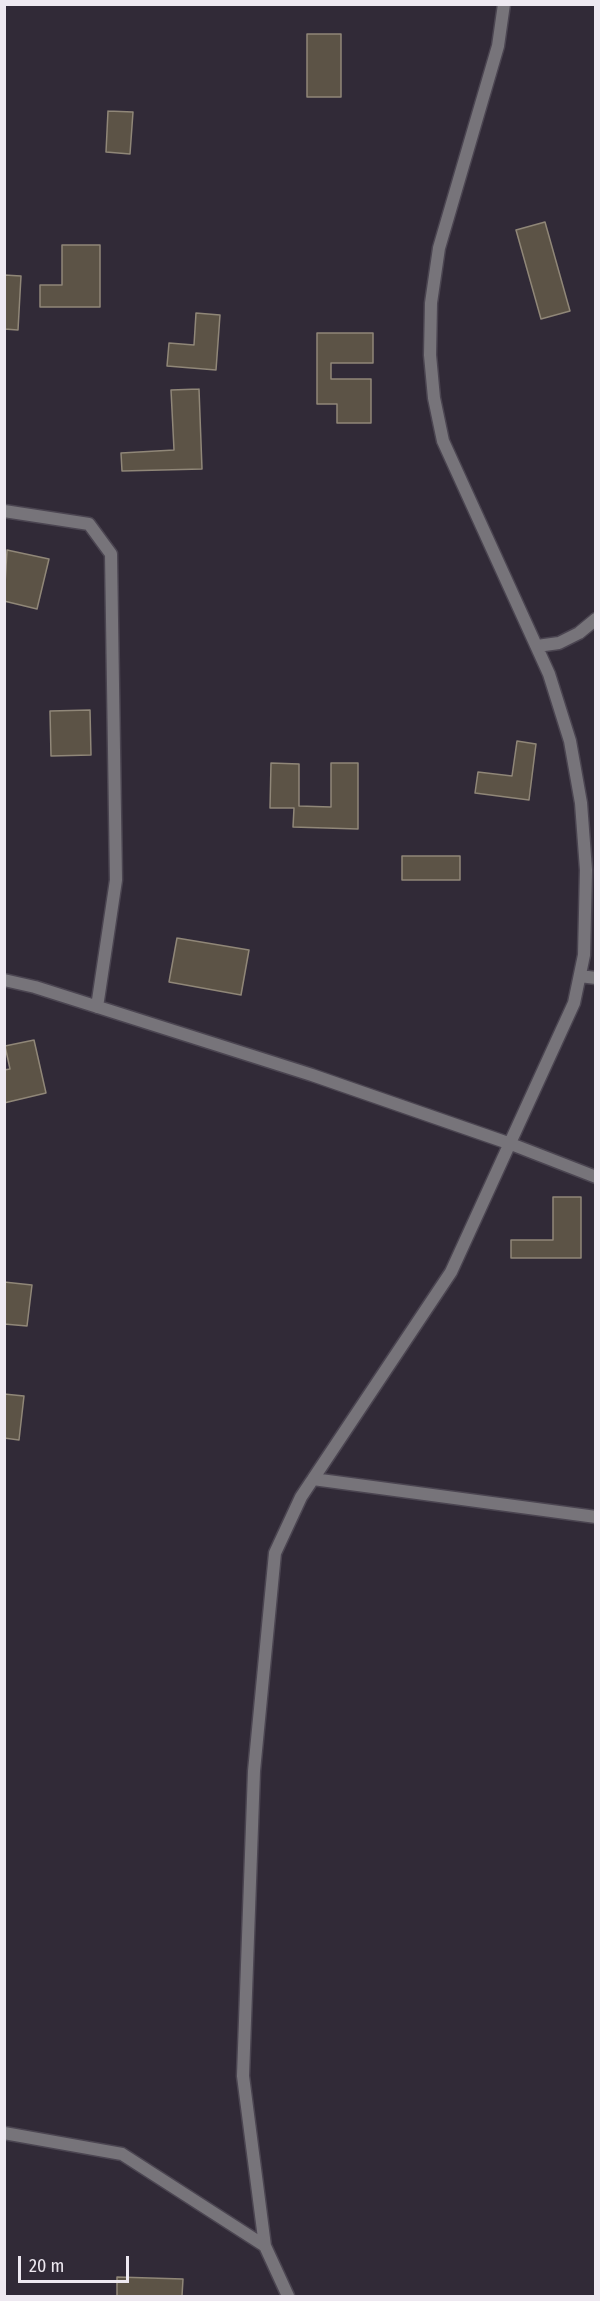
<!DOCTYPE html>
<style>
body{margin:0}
#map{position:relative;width:600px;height:2301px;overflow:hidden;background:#312a37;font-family:"Fira Sans Condensed",sans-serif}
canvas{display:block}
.frame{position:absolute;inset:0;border:6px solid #eee9f1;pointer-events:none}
.scale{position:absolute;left:18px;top:2256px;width:111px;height:27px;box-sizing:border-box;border:3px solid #eee9f1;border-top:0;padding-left:8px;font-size:18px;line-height:21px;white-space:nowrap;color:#eee9f1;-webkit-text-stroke:4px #312a37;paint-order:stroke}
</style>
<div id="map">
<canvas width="600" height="2301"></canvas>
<div class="frame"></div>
<div class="scale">20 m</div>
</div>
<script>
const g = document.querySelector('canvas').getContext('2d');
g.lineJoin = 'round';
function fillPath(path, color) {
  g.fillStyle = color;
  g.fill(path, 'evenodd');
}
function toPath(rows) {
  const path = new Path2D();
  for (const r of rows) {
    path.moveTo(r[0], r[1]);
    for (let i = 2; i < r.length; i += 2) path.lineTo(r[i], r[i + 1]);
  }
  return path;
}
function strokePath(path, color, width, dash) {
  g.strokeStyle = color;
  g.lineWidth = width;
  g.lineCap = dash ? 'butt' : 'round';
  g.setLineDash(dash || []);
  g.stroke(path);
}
const building = toPath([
 [307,34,341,34,341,97,307,97,307,34],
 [108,111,133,112,130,154,106,152,108,111],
 [545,222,570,311,541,319,516,230,545,222],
 [62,245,100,245,100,307,40,307,40,285,62,285,62,245],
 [4,275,21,276,18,330,4,329,4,275],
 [196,313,220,315,216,370,167,366,169,343,194,345,196,313],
 [317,333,373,333,373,363,331,363,331,379,371,379,371,423,337,423,337,404,317,404,317,333],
 [199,389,202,469,122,471,121,453,174,450,171,390,199,389],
 [7,550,49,559,37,609,4,601,7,550],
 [90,710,91,755,51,756,50,711,90,710],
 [517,741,536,744,529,800,475,793,478,772,512,776,517,741],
 [271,763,299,764,299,806,331,807,331,763,358,763,358,829,293,827,294,808,270,808,271,763],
 [402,856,460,856,460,880,402,880,402,856],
 [177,938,249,950,241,995,169,982,177,938],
 [34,1040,46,1093,4,1103,4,1070,10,1069,5,1046,34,1040],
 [553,1197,581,1197,581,1258,511,1258,511,1240,553,1240,553,1197],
 [4,1282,32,1285,27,1326,4,1324,4,1282],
 [4,1394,24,1396,19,1440,4,1438,4,1394],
 [117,2277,183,2279,182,2296,117,2296,117,2277]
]);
const minor = toPath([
 [4,511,89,524,111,554,116,880,97,1007],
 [537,646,559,643,579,633,596,619],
 [580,976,596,978],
 [4,980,35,987,312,1075,511,1144,596,1177],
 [313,1479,596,1517],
 [4,2133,122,2154,265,2246,288,2296],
 [265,2246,243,2076,254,1771,275,1553,301,1497,451,1272,574,1003,584,955,586,870,581,803,570,741,549,674,443,441,434,398,430,355,431,303,439,248,498,46,504,4]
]);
fillPath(building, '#5c5346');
strokePath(building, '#908778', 1.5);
strokePath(minor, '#4b4551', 15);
strokePath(minor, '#77747a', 12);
</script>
